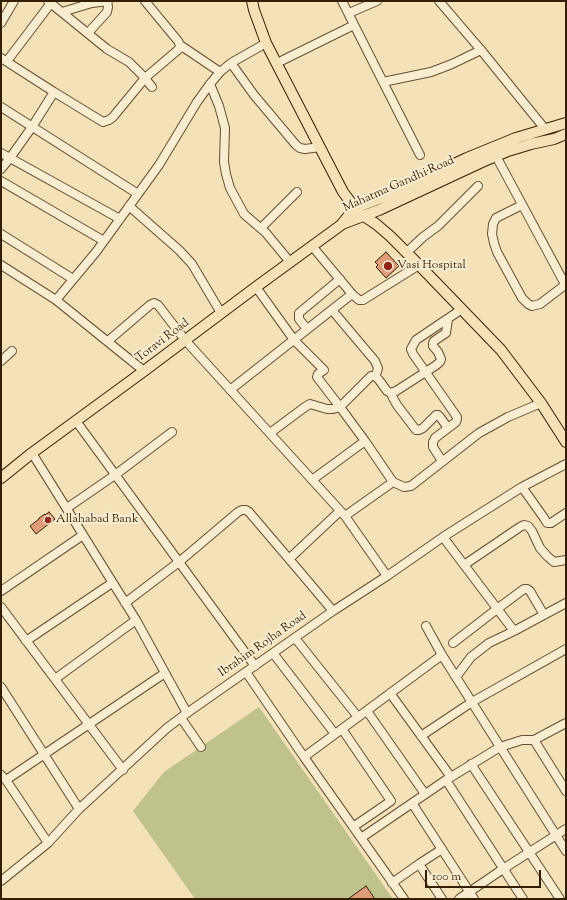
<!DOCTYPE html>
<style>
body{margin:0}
#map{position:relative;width:567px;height:900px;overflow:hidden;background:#f5e1b8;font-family:"Sorts Mill Goudy",serif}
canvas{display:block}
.frame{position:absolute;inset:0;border:2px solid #341f03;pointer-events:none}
.scale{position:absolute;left:425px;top:870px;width:116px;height:18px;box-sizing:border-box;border:2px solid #341f03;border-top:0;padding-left:5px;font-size:12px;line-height:14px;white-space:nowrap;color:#341f03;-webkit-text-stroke:3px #f8ecd1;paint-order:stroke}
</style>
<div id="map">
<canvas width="567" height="900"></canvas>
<div class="frame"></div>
<div class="scale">100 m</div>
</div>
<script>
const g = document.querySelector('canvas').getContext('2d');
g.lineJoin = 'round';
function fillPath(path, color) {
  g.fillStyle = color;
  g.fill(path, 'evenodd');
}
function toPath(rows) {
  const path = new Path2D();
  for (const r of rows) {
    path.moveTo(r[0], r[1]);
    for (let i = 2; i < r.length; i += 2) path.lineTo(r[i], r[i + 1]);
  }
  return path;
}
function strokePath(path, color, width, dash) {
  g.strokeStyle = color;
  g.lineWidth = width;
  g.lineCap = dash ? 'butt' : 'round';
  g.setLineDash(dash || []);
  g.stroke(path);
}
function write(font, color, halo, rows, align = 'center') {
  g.font = font + ' "Sorts Mill Goudy",serif';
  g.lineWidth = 4;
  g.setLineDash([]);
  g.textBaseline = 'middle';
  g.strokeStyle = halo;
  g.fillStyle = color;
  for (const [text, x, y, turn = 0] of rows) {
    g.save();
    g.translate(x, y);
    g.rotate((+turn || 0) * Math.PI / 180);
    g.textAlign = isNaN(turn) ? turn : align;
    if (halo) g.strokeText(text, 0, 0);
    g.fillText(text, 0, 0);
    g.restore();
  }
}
const green = toPath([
 [259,707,393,899,195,899,133,811,164,772]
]);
const building = toPath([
 [386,252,399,266,386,278,376,267,378,265,375,262,386,252],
 [49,512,55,519,36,534,30,526,39,519,39,518,45,514,45,515,49,512],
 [366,886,375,899,348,899,366,886]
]);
const minor = toPath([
 [48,1,107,49,129,62,143,76,152,87],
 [342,1,420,155],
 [439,1,481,50,545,129],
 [62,12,92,3,108,1],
 [349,13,377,1],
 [1,23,14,1],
 [88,33,107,12,108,7,107,1],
 [180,45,220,72],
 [1,58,54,92,32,127,10,158,1,169],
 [7,61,51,3],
 [231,63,254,95,296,145,300,148,305,149,320,147],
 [277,63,354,25],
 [383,82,431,72,452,64,481,50],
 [210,84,219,106,225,128,224,162,226,174,230,188,244,214,266,233,290,262],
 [54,92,103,122,109,120,113,117,145,78,179,49,180,45,178,41,145,1],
 [1,107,138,194],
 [1,153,120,219],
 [496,156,566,286],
 [1,181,104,241],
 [522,205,496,218,493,224,492,234,494,243,497,252,522,298,528,304,532,306,540,304,565,285],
 [129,206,179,250,192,264,221,313],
 [261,228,297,192],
 [1,234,73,279],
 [312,246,352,294,359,300,363,300,419,265],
 [406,253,423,237,438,226,478,186],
 [1,265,56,300,144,371],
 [256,287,294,340,324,370,318,374,317,377,340,407,371,376,375,376,379,380,387,391,391,393,396,391,435,366,440,362,441,359,438,352,433,346,433,343,434,341,446,333,448,319],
 [56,300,96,252,159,165,197,102,210,84,220,72,231,63,266,43],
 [332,310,375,361,378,368,377,372,375,376],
 [307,329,299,319,299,313,340,279],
 [108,341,150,305,154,303,158,305,185,340,345,516,387,576],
 [1,361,12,351],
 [230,390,352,294],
 [391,393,393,398,397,405,416,430,419,430,423,428,436,415,438,415,440,417,448,428],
 [76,421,179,562,238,512,242,510,246,510,249,512,301,573,333,611],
 [270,433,305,407,310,404,327,409,333,409,340,407,365,441,393,482,345,516],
 [32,453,136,620,187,713],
 [442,461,433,447,433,442,435,438,456,422,457,419,457,417,413,354,411,349,416,340,462,309],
 [312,480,365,441],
 [393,482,404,487,411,486,479,433,508,417,541,403],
 [522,487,544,518,547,523,551,523,566,513],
 [67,508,115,475,172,432],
 [443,537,514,631,566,603],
 [289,559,340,511],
 [464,565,520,527,524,525,528,526,532,531,540,548,547,556,554,562,566,560],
 [1,591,83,535],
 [125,603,179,562,255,666],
 [1,607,123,770],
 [426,626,442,655,566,851],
 [295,638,358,717],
 [26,641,112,583],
 [453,643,497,609,524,589,527,589,530,591,544,615],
 [273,653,335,734],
 [246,672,304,757,442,655],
 [456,677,471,657,489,643,514,631],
 [55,679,136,620],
 [1,687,79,809],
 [390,693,451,777],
 [367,711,425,794],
 [181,718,201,747],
 [342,729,391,801,353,827],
 [421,736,472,702,566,649],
 [534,740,566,723],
 [304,757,404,899],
 [471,764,560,899],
 [1,775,6,780,48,843],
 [6,780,165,673],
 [412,803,474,899],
 [361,838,446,780],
 [419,864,442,849],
 [1,881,48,843,79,809,167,728,187,713,333,611,387,576,443,537,522,487,566,464],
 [392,883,419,864,442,899],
 [459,899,503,869,566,829],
 [523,899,446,780,500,747,522,740,534,740,566,791]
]);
const major = toPath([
 [252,1,254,10,266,43,343,192,355,208,364,216,376,224,390,236,419,265,501,350,541,403,566,442],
 [342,224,379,210,482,162,508,151,531,144,554,139,566,134],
 [1,478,32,453,144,371,256,287,341,225,355,208,386,196,467,158,516,138,566,123]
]);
const markers = [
 [388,266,5,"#8f2418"],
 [48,520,4,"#8f2418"]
];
const streetNames = [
 ["Mahatma Gandhi Road",399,185,-24],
 ["Toravi Road",163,341,-37],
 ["Ibrahim Rojha Road",263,645,-35]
];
const poiNames = [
 ["Vasi Hospital",397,266],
 ["Allahabad Bank",56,520]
];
fillPath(green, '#bfc28d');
fillPath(building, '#df9c78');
strokePath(building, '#341f03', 1);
strokePath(minor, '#645030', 10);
strokePath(major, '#341f03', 12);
strokePath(minor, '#f8ecd1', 8);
strokePath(major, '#f5e1b8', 10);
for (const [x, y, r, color] of markers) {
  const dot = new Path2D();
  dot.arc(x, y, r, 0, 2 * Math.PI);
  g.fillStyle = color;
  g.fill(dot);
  strokePath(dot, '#f8ecd1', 1.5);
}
write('12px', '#341f03', '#f8ecd1', streetNames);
write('12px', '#341f03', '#f8ecd1', poiNames, 'left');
</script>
